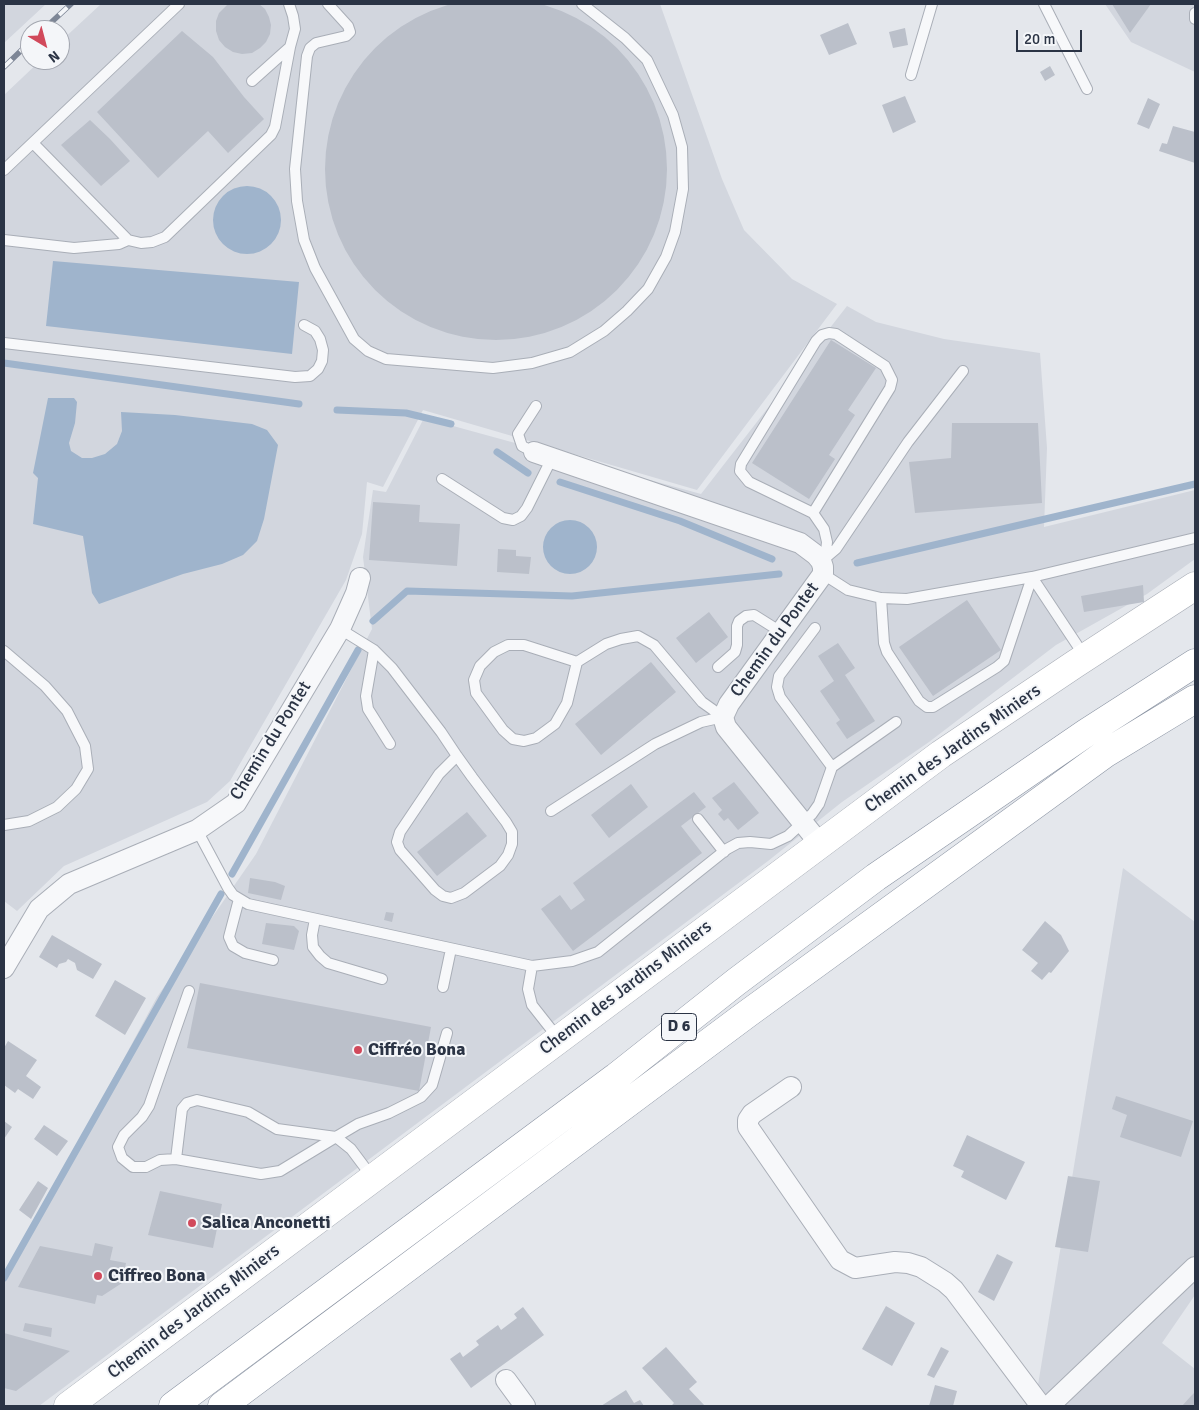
<!DOCTYPE html>
<meta charset="utf-8">
<style>
body{margin:0}
#map{position:relative;width:1199px;height:1410px;overflow:hidden;background:#e4e7ec;font-family:Signika,sans-serif}
canvas{display:block}
.frame{position:absolute;inset:0;border:5px solid #2b3445;pointer-events:none}
.north{position:absolute;left:20px;top:20px;width:50px;height:50px;box-sizing:border-box;background:#f4f6f9;border:1px solid #a4a8b1;border-radius:50%;rotate:143deg;font-size:14px;font-weight:700;line-height:20px;text-align:center;color:#2b3445}
.north::after{content:'';display:block;margin:auto;width:18px;height:22px;background:#d1495b;clip-path:polygon(50% 0,100% 100%,50% 72%,0 100%)}
.scale{position:absolute;left:1016px;top:30px;width:66px;height:22px;box-sizing:border-box;border:2px solid #2b3445;border-top:0;padding-left:6px;font-size:15px;line-height:18px;white-space:nowrap;color:#2b3445;-webkit-text-stroke:4px #f4f6f9;paint-order:stroke}
</style>
<div id="map">
<canvas width="1199" height="1410"></canvas>
<div class="frame"></div>
<div class="north">N</div>
<div class="scale">20 m</div>
</div>
<script>
const g = document.querySelector('canvas').getContext('2d');
g.lineJoin = 'round';
function fillPath(path, color) {
  g.fillStyle = color;
  g.fill(path, 'evenodd');
}
function toPath(rows) {
  const path = new Path2D();
  for (const r of rows) {
    if (r.length === 3) {
      path.moveTo(r[0] + r[2], r[1]);
      path.arc(r[0], r[1], r[2], 0, 2 * Math.PI);
      continue;
    }
    path.moveTo(r[0], r[1]);
    for (let i = 2; i < r.length; i += 2) path.lineTo(r[i], r[i + 1]);
  }
  return path;
}
function strokePath(path, color, width, dash) {
  g.strokeStyle = color;
  g.lineWidth = width;
  g.lineCap = dash ? 'butt' : 'round';
  g.setLineDash(dash || []);
  g.stroke(path);
}
function write(font, color, halo, rows, align = 'center') {
  g.font = font + ' Signika,sans-serif';
  g.lineWidth = 4;
  g.setLineDash([]);
  g.textBaseline = 'middle';
  g.strokeStyle = halo;
  g.fillStyle = color;
  for (const [text, x, y, turn = 0] of rows) {
    g.save();
    g.translate(x, y);
    g.rotate((+turn || 0) * Math.PI / 180);
    g.textAlign = isNaN(turn) ? turn : align;
    if (halo) g.strokeText(text, 0, 0);
    g.fillText(text, 0, 0);
    g.restore();
  }
}
const built = toPath([
 [4,4,46,4,4,43],
 [101,4,660,4,722,179,744,230,792,279,837,304,697,490,423,410,383,487,367,482,362,534,346,580,230,781,207,802,64,866,17,911,4,901,4,95,41,60,60,60,60,42],
 [1105,4,1195,4,1195,72,1131,42],
 [847,306,876,322,944,339,1040,353,1047,448,1044,527,1195,490,1195,559,1147,594,1056,645,929,742,842,802,768,861,39,1406,4,1405,4,1281,157,997,256,854,372,629,363,557,373,490,386,492,424,418,701,494],
 [1123,868,1195,922,1195,1295,1162,1343,1195,1369,1195,1406,1030,1406,1037,1391]
]);
const water = toPath([
 [247,220,34],
 [53,261,299,282,292,354,46,326],
 [48,398,74,398,77,402,75,423,69,443,71,451,82,458,92,458,105,454,117,444,122,431,121,412,175,415,252,424,267,430,278,445,264,519,257,541,243,555,222,564,183,574,99,604,92,593,83,536,33,524,38,478,33,473],
 [570,547,27]
]);
const stream = toPath([
 [4,363,299,404],
 [337,410,406,413,451,424],
 [497,452,528,473],
 [560,482,680,521,772,559],
 [857,563,1195,484],
 [373,621,407,591,572,596,779,574],
 [232,874,358,650],
 [4,1278,221,894]
]);
const building = toPath([
 [496,169,171],
 [228,4,259,4,265,9,269,17,271,25,270,34,266,42,260,48,252,53,242,54,233,52,225,47,219,40,216,31,216,21,219,13],
 [1112,4,1151,4,1130,33],
 [848,23,857,44,829,55,820,35],
 [905,28,908,45,893,48,889,32],
 [182,31,213,57,244,97,264,119,228,153,208,131,158,178,97,112],
 [1050,66,1055,75,1045,81,1040,72],
 [905,96,916,122,893,133,882,105],
 [1148,98,1160,104,1149,129,1137,124],
 [90,120,110,139,130,161,101,186,61,145],
 [1173,126,1195,132,1195,163,1159,151,1162,143,1167,144],
 [831,340,876,368,848,410,855,415,829,455,835,459,809,499,752,463],
 [952,423,1038,423,1042,503,915,513,909,462,951,458],
 [373,502,420,505,419,522,460,524,457,566,369,560],
 [498,549,516,550,516,556,531,557,529,574,497,572],
 [1143,585,1144,602,1084,612,1081,596],
 [967,600,1001,650,933,696,899,647],
 [709,612,728,637,696,663,676,638],
 [838,643,855,668,845,675,875,721,847,739,836,723,840,720,820,691,834,681,818,656],
 [651,662,676,692,601,755,575,724],
 [734,782,759,813,738,830,728,818,724,821,718,814,722,810,712,798],
 [631,784,648,807,609,838,591,815],
 [694,792,706,807,681,826,702,853,573,951,541,909,560,895,571,910,585,900,573,883],
 [467,812,487,836,437,876,417,852],
 [250,878,275,882,285,886,281,900,248,893],
 [386,912,394,913,392,922,384,920],
 [1045,921,1061,935,1069,951,1051,973,1049,972,1042,980,1031,971,1038,963,1022,950],
 [266,923,294,926,299,931,294,950,262,944],
 [52,935,102,964,93,979,77,970,75,963,68,959,66,962,59,964,57,968,39,957],
 [115,980,146,998,125,1035,95,1016],
 [200,983,431,1027,419,1091,187,1048],
 [8,1041,37,1060,26,1076,41,1087,33,1099,18,1089,15,1093,4,1085,4,1048],
 [1116,1096,1193,1121,1181,1157,1120,1137,1127,1115,1112,1109],
 [4,1121,12,1127,4,1139],
 [44,1125,68,1141,57,1156,34,1139],
 [967,1135,1025,1162,1006,1200,961,1177,964,1171,953,1166],
 [1068,1176,1100,1181,1088,1252,1055,1247],
 [38,1181,48,1188,31,1219,19,1210],
 [160,1191,222,1204,213,1248,148,1235],
 [95,1243,113,1247,110,1260,126,1263,122,1283,102,1296,97,1295,95,1304,18,1287,40,1246,92,1256],
 [997,1254,1013,1262,994,1301,978,1292],
 [886,1306,915,1323,892,1366,862,1349],
 [523,1307,544,1335,471,1388,450,1359,460,1352,463,1357,479,1345,476,1341,498,1325,501,1330,517,1318,514,1314],
 [25,1323,52,1328,51,1337,23,1331],
 [4,1333,70,1351,16,1391,4,1388],
 [666,1347,697,1382,689,1389,705,1406,671,1406,674,1403,642,1368],
 [941,1347,949,1351,934,1378,927,1375],
 [935,1385,957,1391,953,1406,929,1406],
 [626,1390,634,1403,640,1400,644,1406,601,1406],
 [1195,1392,1195,1406,1182,1406,1191,1396]
]);
const lane = toPath([
 [328,4,348,26,350,32,346,36,316,43,310,48,307,56,295,169,297,201,304,240,315,268,354,339,368,351,386,359,493,368,532,363,570,352,604,331,627,311,648,289,666,257,675,232,683,189,682,147,673,115,647,60,625,38,582,4],
 [1044,4,1087,89],
 [1195,13,1195,19],
 [911,75,932,4],
 [252,81,290,47,295,29,293,16,289,4],
 [33,143,128,240,141,243,152,242,165,237,271,135,275,127,290,47],
 [4,170,179,4],
 [4,240,74,248,119,244,128,240],
 [4,343,295,377,310,376,318,369,322,361,323,350,320,339,315,331,304,325],
 [534,452,522,446,518,434,536,406],
 [442,479,503,518,513,520,521,516,527,508,552,458],
 [813,513,890,388,892,380,885,366,836,334,829,333,822,335,816,341,741,464,740,471,749,482,813,513,824,529,827,542,826,551,821,561],
 [823,560,836,549,908,442,963,371],
 [823,574,848,590,881,598,907,599,1032,577,1085,657],
 [881,598,884,643,887,652,919,701,927,707,933,707,997,667,1004,661,1032,577,1195,538],
 [815,628,779,676,777,687,780,697,832,767],
 [340,629,374,650,392,668,441,732,457,756,472,777,506,822,512,832,512,844,508,855,500,866,464,893,451,898,443,896,435,890,400,850,397,842,400,832,439,774,457,756],
 [374,650,366,696,368,709,390,744],
 [4,651,45,686,67,711,85,746,88,769,76,789,57,807,29,821,4,825],
 [718,667,735,652,737,645,737,626,739,621,746,616,754,615,781,632],
 [551,811,655,744,701,722,723,717,702,702,654,645,638,636,621,639,606,644,577,662,567,703,555,724,536,738,524,741,513,739,503,730,476,693,474,680,480,666,494,652,508,645,524,645,577,662],
 [698,819,724,852],
 [197,830,228,888,233,895,248,904,532,966,572,961,598,952,727,849,738,843,750,842,771,844,788,836,812,814,819,804,832,767,896,722],
 [239,899,229,937,233,946,245,953,273,960],
 [315,919,312,935,313,947,320,956,328,963,382,979],
 [532,966,528,989,532,1005,558,1038],
 [443,987,451,949],
 [176,1159,160,1160,146,1167,133,1167,122,1158,118,1147,124,1135,142,1117,149,1106,189,991],
 [372,1177,351,1149,336,1137,277,1129,248,1112,197,1100,187,1103,182,1109,176,1159,261,1174,280,1171,336,1137,358,1124,389,1113,421,1097,432,1085,447,1033]
]);
const street = toPath([
 [534,452,800,543,816,555,821,561,823,567,823,574,729,704,723,717,726,727,820,844],
 [4,968,39,909,69,884,197,830,236,803,340,629,356,593,360,578],
 [791,1087,752,1114,748,1120,748,1127,840,1260,855,1268,895,1262,908,1263,921,1267,945,1282,954,1290,1041,1406],
 [506,1380,525,1406],
 [1049,1406,1195,1267]
]);
const secondary = toPath([
 [68,1406,941,754,1075,664,1195,586]
]);
const highway = toPath([
 [173,1406,616,1077,736,982,876,877,1086,733,1195,663],
 [222,1406,747,1014,1106,753,1195,699]
]);
const rail = toPath([
 [43,30,71,4],
 [4,67,30,42]
]);
const markers = [
 [358,1050,5,"#d1495b"],
 [192,1223,5,"#d1495b"],
 [98,1276,5,"#d1495b"]
];
const shields = [
 [679,1027,35]
];
const shieldNames = [
 ["D 6",679,1027]
];
const streetNames = [
 ["Chemin du Pontet",775,640,-54],
 ["Chemin du Pontet",271,741,-58],
 ["Chemin des Jardins Miniers",953,749,-35],
 ["Chemin des Jardins Miniers",626,988,-37],
 ["Chemin des Jardins Miniers",194,1312,-37]
];
const poiNames = [
 ["Ciffréo Bona",368,1050],
 ["Salica Anconetti",202,1223],
 ["Ciffreo Bona",108,1276]
];
fillPath(built, '#d2d6de');
fillPath(water, '#9fb4cc');
strokePath(stream, '#9fb4cc', 7);
fillPath(building, '#bbc0ca');
strokePath(lane, '#a9aeb7', 12);
strokePath(street, '#a9aeb7', 22);
strokePath(secondary, '#a9aeb7', 29);
strokePath(highway, '#8b94a3', 29);
strokePath(lane, '#f7f8fa', 10);
strokePath(street, '#f7f8fa', 20);
strokePath(secondary, '#fff', 28);
strokePath(highway, '#fff', 28);
strokePath(rail, '#7d8696', 5.5);
strokePath(rail, '#f4f6f9', 4, [11]);
for (const [x, y, r, color] of markers) {
  const dot = new Path2D();
  dot.arc(x, y, r, 0, 2 * Math.PI);
  g.fillStyle = color;
  g.fill(dot);
  strokePath(dot, '#f4f6f9', 2);
}
for (const [x, y, w] of shields) {
  const box = new Path2D();
  box.roundRect(x - w / 2, y - 13.5, w, 27, 4);
  g.fillStyle = '#f4f6f9';
  g.fill(box);
  strokePath(box, '#2b3445', 1);
}
write('bold 16px', '#2b3445', null, shieldNames);
write('18px', '#2b3445', '#f4f6f9', streetNames);
write('bold 18px', '#2b3445', '#f4f6f9', poiNames, 'left');
</script>
